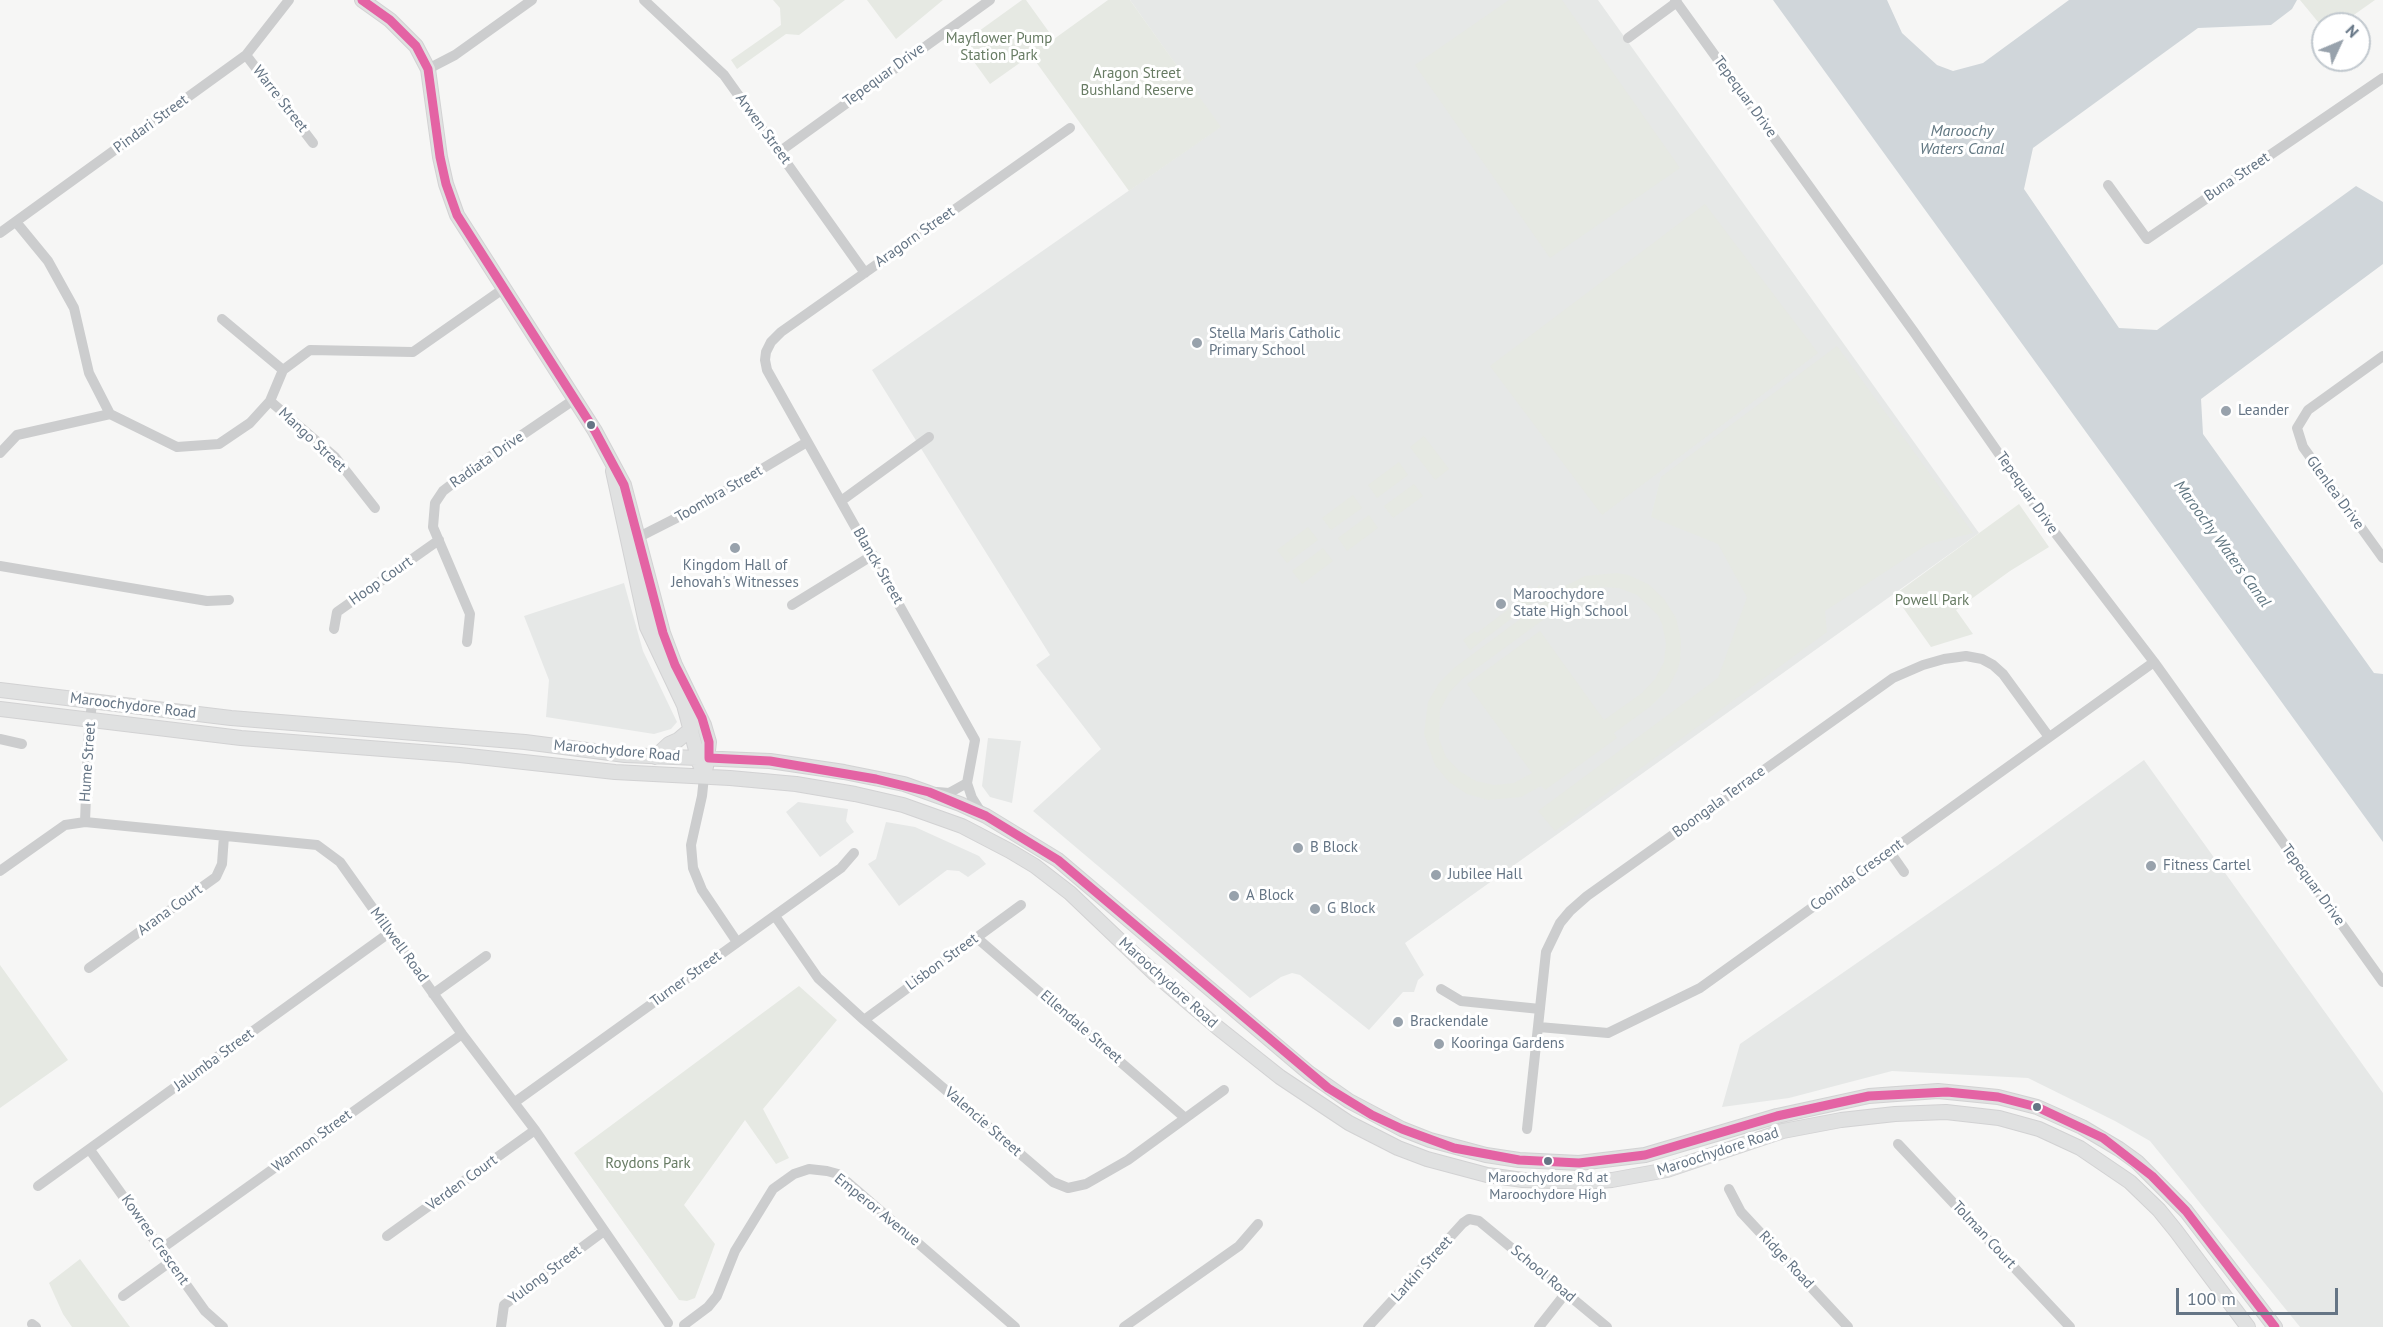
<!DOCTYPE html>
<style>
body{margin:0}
#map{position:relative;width:2383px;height:1327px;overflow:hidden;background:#f6f6f5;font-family:"PT Sans",sans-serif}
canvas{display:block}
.north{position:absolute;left:2311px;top:12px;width:60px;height:60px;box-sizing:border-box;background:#fff;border:2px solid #c1c8ce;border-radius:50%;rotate:46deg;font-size:16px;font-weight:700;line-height:24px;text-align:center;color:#657585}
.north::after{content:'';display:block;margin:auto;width:21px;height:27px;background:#98a2ac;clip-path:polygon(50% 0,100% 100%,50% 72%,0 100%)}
.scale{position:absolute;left:2176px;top:1288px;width:162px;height:27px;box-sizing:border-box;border:3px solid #657585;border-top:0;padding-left:8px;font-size:18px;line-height:21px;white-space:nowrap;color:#657585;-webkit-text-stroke:4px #fff;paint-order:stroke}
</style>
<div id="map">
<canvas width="2383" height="1327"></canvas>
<div class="north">N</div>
<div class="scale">100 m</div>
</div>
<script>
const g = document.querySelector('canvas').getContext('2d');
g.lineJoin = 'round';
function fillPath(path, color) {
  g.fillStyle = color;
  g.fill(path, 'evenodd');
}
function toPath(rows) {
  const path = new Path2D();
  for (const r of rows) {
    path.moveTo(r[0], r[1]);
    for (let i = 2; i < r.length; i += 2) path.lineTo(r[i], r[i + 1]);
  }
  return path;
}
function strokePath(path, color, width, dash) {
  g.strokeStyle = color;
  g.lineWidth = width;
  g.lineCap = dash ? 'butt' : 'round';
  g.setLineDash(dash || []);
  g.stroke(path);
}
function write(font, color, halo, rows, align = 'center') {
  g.font = font + ' "PT Sans",sans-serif';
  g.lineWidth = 6;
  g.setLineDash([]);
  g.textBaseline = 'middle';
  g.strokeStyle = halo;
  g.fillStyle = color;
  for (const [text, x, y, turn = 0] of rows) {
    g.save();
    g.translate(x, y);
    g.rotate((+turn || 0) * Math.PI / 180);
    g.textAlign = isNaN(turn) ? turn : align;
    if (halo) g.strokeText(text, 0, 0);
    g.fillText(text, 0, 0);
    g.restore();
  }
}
const built = toPath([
 [1130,0,1598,0,1979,533,1405,943,1424,975,1418,980,1414,992,1403,992,1369,1030,1300,975,1292,973,1281,977,1250,998,1117,882,1033,811,1101,749,1036,665,1050,655,872,370,1220,127],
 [624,583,643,651,677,722,671,729,654,734,546,717,549,680,524,616],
 [988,738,1021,741,1012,803,990,797,982,786],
 [2144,760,2383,1093,2383,1327,2300,1327,2150,1141,2115,1121,2028,1078,1892,1071,1789,1098,1722,1107,1740,1044,1997,866],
 [798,802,848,809,846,821,854,832,820,857,786,812],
 [886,822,915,827,979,856,986,864,968,877,959,871,947,870,899,906,868,864,876,859]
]);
const green = toPath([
 [773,0,845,0,799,35,786,34,737,69,731,60,781,25,780,8],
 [867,0,943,0,896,39],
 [1022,0,1026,0,1054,39,1108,0,1130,0,1221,127,1129,191,1031,55,990,84,961,44],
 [1509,0,1562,0,1680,168,1550,258,1415,65],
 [2300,0,2375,0,2341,24,2323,24,2323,28],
 [1705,204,1818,353,1602,515,1490,366],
 [1837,346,1973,533,1928,544,1825,611,1827,632,1555,831,1538,811,1718,678,1747,597,1718,544,1651,517,1661,477],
 [1424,436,1449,469,1435,480,1410,447],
 [1399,462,1408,475,1377,498,1368,485],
 [1414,484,1423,496,1393,518,1384,506],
 [1353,495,1362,508,1331,530,1322,518],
 [2019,504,2049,547,2010,571,1956,610,1973,634,1931,647,1894,595],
 [1369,515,1378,528,1347,551,1338,538],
 [1308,527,1318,540,1287,563,1277,550],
 [1323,548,1333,561,1302,584,1292,571],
 [1617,573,1628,575,1648,584,1664,599,1676,618,1681,639,1680,661,1677,671,1667,690,1651,706,1614,733,1617,738,1545,790,1541,786,1521,797,1488,800,1467,794,1449,782,1435,765,1424,734,1428,702,1439,683,1454,668,1565,586,1585,576],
 [1600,587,1619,588,1637,595,1658,615,1662,624,1666,643,1664,662,1655,679,1642,693,1604,720,1540,631,1467,684,1532,773,1514,783,1494,785,1476,781,1459,771,1446,757,1439,739,1440,710,1449,693,1462,679,1573,598,1581,593],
 [1540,585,1546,595,1535,603,1533,602,1470,650,1463,640,1475,631,1477,633],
 [0,965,68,1060,0,1108],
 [799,986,837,1020,763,1109,789,1158,776,1164,745,1120,684,1205,715,1244,695,1298,687,1301,679,1300,574,1153],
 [80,1259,130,1327,72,1327,63,1314,49,1283]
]);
const water = toPath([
 [1773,0,1887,0,1902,33,1937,65,1953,71,1983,63,2069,0,2297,0,2292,9,2271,25,2198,28,2033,148,2024,189,2119,328,2157,330,2356,186,2383,202,2383,264,2201,399,2203,434,2374,673,2383,674,2383,842]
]);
const minor = toPath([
 [644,0,724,75,865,273],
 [1675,0,1914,332,2043,517,2154,662,2383,982],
 [1628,38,1677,2],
 [246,55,313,143],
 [428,69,455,55,532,0],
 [779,152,990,0],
 [2108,185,2147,239,2383,78],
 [16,222,48,261,74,308,89,373,110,414,177,447,219,444,250,423,270,401,283,370,310,350,413,352,503,289],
 [0,233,246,55,289,0],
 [222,319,283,370],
 [2383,356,2308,410,2297,428,2303,447,2383,558],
 [270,401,335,457,375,508],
 [0,453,17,435,110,414],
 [841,501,929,437],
 [631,541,700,506,807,442],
 [0,566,207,601,229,600],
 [792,605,873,555],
 [334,629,337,612,439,540],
 [467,642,470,614,433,527,435,503,443,491,469,471,575,399],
 [0,739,22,744],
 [704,777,702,796,691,845,693,868,702,890,737,942],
 [937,792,949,793,967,783],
 [982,814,972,798,967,783,975,740,767,370,765,360,766,352,771,342,781,332,1070,128],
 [85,822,88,742,92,702],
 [1890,852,1904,872],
 [0,871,65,825,85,822,317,845,340,862,462,1034,535,1130,668,1323],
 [775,916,818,978,864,1020,1053,1182,1068,1188,1086,1184,1128,1160,1224,1090],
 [977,938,1184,1117],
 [89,968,216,877,222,864,224,836],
 [1441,989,1461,1001,1540,1009],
 [433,994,486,956],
 [864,1020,1021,905],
 [1539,1027,1608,1033,1700,988,2154,662],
 [515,1102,841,868,854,853],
 [1527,1129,1546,952,1560,923,1570,911,1587,896,1893,678,1923,665,1944,659,1966,656,1982,659,1993,665,2003,674,2049,737],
 [1898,1144,2070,1327],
 [90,1150,205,1311,223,1327],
 [38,1186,389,933],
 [1729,1189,1741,1212,1848,1327],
 [387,1236,535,1130],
 [161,1249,462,1034],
 [123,1296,170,1262],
 [32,1324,36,1327],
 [684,1325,708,1307,717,1296,735,1251,773,1189,794,1174,809,1169,827,1171,838,1174,1015,1327],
 [501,1327,504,1305,604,1231],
 [1124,1327,1239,1246,1258,1224],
 [1368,1327,1463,1223,1469,1219,1479,1221,1607,1327],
 [1539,1327,1565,1294]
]);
const major = toPath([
 [362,0,390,20,416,46,428,69,440,157,446,184,457,215,595,431,624,485,663,633,675,665,704,725,709,742,706,767],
 [613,471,647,627,684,705,700,765],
 [0,690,231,718,525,742,625,755,770,761,844,772,904,784,960,804,986,816,1058,860,1309,1073,1349,1101,1402,1129,1430,1140,1486,1155,1519,1160,1579,1163,1645,1155,1777,1116,1869,1096,1938,1091,1998,1097,2037,1107,2082,1127,2119,1149,2137,1162,2186,1211,2275,1327],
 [0,709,241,738,460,755,615,772,730,778,796,784,855,794,903,805,962,826,1010,851,1035,866,1070,893,1155,974,1217,1027,1280,1077,1349,1123,1398,1148,1427,1159,1487,1175,1523,1180,1587,1182,1612,1180,1667,1170,1783,1131,1841,1120,1895,1114,1946,1112,1999,1118,2039,1129,2080,1148,2130,1182,2159,1210,2176,1231,2248,1327],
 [655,757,669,744,678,740,691,729]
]);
const bus1 = toPath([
 [362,0,390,20,416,46,428,69,440,157,446,184,457,215,595,431,624,485,663,633,675,665,702,718,709,742,709,758,770,761,876,779,929,792,986,816,1058,860,1328,1088,1372,1115,1402,1129,1454,1148,1519,1160,1579,1163,1645,1155,1777,1116,1869,1096,1947,1092,1998,1097,2037,1107,2103,1138,2152,1176,2186,1211,2275,1327]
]);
const markers = [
 [1197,343,6,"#98a2ac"],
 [2226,411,6,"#98a2ac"],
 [591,425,5,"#657585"],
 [735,548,6,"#98a2ac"],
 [1501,604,6,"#98a2ac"],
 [1298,848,6,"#98a2ac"],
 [2151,866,6,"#98a2ac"],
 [1436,875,6,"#98a2ac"],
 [1234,896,6,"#98a2ac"],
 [1315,909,6,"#98a2ac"],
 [1398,1022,6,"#98a2ac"],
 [1439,1044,6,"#98a2ac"],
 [2037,1107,5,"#657585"],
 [1548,1161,5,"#657585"]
];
const busNames = [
 ["Maroochydore Rd at",1548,1178],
 ["Maroochydore High",1548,1195]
];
const parkNames = [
 ["Mayflower Pump",999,39],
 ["Station Park",999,56],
 ["Aragon Street",1137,74],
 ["Bushland Reserve",1137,91],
 ["Powell Park",1932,601],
 ["Roydons Park",648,1164]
];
const streetNames = [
 ["Tepequar Drive",884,75,-36],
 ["Tepequar Drive",1745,97,54],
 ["Warre Street",280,99,52],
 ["Pindari Street",151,124,-36],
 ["Arwen Street",763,129,54],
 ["Buna Street",2237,177,-34],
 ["Aragorn Street",915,237,-35],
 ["Mango Street",312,440,43],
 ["Radiata Drive",487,460,-35],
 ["Tepequar Drive",2027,493,55],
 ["Glenlea Drive",2335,493,54],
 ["Toombra Street",719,494,-30],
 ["Blanck Street",878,566,60],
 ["Hoop Court",381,581,-35],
 ["Maroochydore Road",133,706,7],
 ["Maroochydore Road",617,751,5],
 ["Hume Street",88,762,-86],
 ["Boongala Terrace",1719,802,-36],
 ["Cooinda Crescent",1857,875,-36],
 ["Tepequar Drive",2313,885,54],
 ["Arana Court",170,910,-36],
 ["Millwell Road",399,945,54],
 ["Lisbon Street",942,962,-36],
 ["Turner Street",686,979,-36],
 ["Maroochydore Road",1168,983,42],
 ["Ellendale Street",1081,1027,41],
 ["Jalumba Street",214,1060,-36],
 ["Valencie Street",983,1122,41],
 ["Wannon Street",312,1141,-36],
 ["Maroochydore Road",1718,1152,-18],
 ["Verden Court",462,1183,-36],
 ["Emperor Avenue",877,1210,39],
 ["Tolman Court",1984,1235,47],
 ["Kowree Crescent",155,1240,55],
 ["Ridge Road",1786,1260,47],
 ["Larkin Street",1422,1269,-48],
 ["School Road",1543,1274,40],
 ["Yulong Street",545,1275,-37]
];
const poiNames = [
 ["Stella Maris Catholic",1209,334],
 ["Primary School",1209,351],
 ["Leander",2238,411],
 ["Kingdom Hall of",735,566,"center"],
 ["Jehovah's Witnesses",735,583,"center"],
 ["Maroochydore",1513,595],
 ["State High School",1513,612],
 ["B Block",1310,848],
 ["Fitness Cartel",2163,866],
 ["Jubilee Hall",1448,875],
 ["A Block",1246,896],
 ["G Block",1327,909],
 ["Brackendale",1410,1022],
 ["Kooringa Gardens",1451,1044]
];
const waterNames = [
 ["Maroochy",1962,131],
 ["Waters Canal",1962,149],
 ["Maroochy Waters Canal",2222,544,54]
];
fillPath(built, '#e6e8e7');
fillPath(green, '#e6e9e3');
fillPath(water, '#d0d6da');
strokePath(major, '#d2d2d3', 16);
strokePath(minor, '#cccdce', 10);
strokePath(major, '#e0e1e1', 14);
strokePath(bus1, '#e463a4', 9);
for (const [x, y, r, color] of markers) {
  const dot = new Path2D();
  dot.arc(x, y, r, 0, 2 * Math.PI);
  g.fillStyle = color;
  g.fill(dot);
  strokePath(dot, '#fff', 2);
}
write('14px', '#657585', '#fff', busNames);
write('15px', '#687c64', '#fff', parkNames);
write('15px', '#657585', '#fff', streetNames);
write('15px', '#657585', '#fff', poiNames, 'left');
write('italic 16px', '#617782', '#fff', waterNames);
</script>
